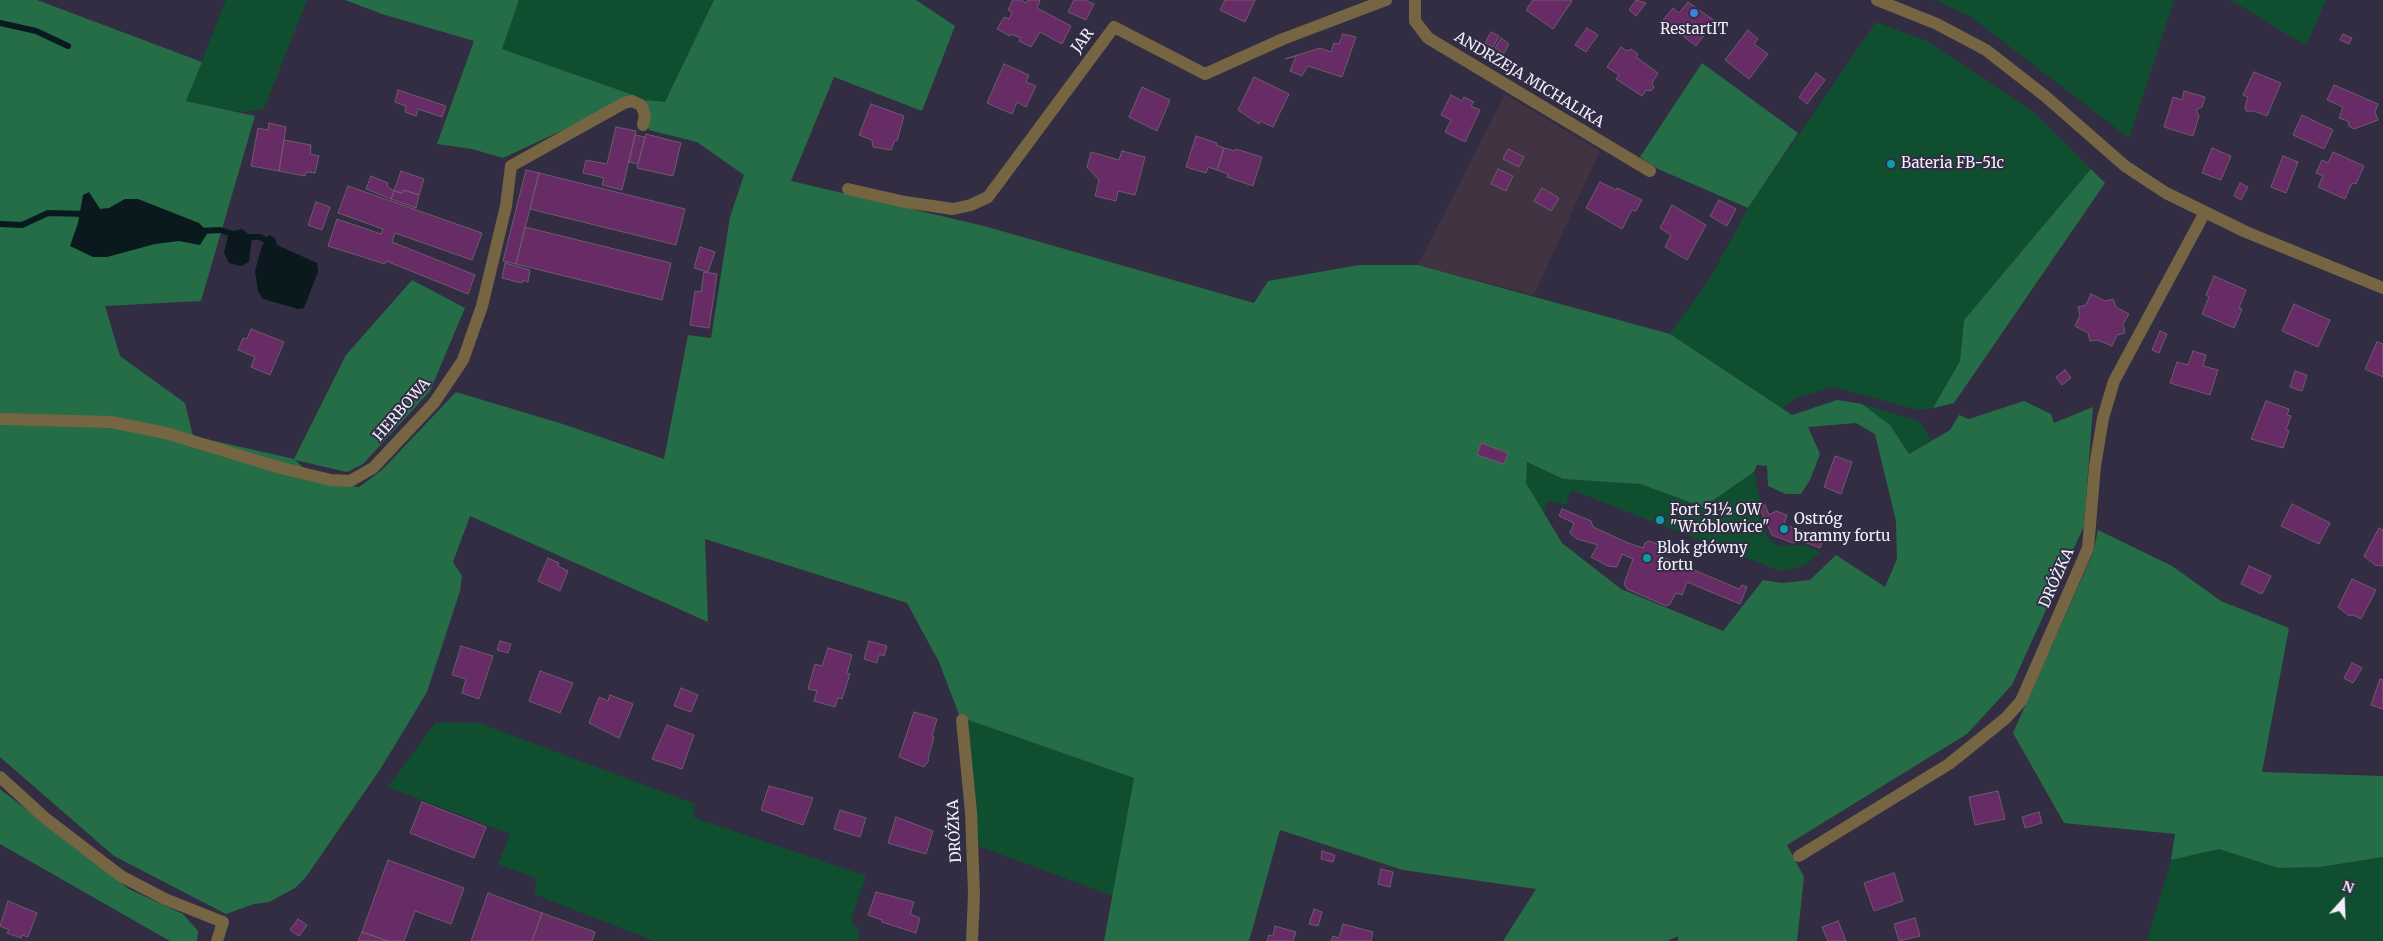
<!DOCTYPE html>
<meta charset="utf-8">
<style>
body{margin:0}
#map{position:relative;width:2383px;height:941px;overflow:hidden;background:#322d42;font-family:Merriweather,serif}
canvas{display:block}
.north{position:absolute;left:2318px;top:876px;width:50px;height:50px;-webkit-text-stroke:4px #322d42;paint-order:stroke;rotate:20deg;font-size:14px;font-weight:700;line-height:20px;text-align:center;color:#f2effd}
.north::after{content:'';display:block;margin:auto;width:18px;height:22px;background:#f2effd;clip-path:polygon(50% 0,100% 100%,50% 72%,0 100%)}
</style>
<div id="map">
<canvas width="2383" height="941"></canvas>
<div class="north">N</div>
</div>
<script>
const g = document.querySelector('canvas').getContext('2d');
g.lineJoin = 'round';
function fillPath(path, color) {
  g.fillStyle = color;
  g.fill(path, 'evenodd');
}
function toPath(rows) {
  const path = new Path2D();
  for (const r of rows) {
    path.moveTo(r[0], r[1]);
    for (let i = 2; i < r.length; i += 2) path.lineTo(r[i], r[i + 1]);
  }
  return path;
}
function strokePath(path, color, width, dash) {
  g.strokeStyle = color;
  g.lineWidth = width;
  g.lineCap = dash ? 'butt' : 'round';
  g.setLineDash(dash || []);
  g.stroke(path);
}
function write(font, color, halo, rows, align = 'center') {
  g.font = font + ' Merriweather,serif';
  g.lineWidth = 4;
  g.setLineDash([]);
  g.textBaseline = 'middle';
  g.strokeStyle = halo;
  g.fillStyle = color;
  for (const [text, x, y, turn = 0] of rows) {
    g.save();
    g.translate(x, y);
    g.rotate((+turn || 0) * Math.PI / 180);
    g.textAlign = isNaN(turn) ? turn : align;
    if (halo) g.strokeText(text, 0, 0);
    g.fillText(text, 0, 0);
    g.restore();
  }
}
const industrial = toPath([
 [1505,94,1600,151,1534,295,1418,265]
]);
const green = toPath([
 [226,0,307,0,264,109,240,112,186,101],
 [519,0,714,0,665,103,646,100,502,49],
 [1935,0,2174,0,2129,138,1971,17],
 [2231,0,2326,0,2306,46],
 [1876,22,1927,41,2031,110,2091,169,1964,320,1960,361,1933,408,1918,410,1833,387,1795,398,1782,409,1670,334,1710,278,1748,208],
 [1862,404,1919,421,1931,440,1909,454,1890,425],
 [1526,462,1563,479,1640,484,1702,507,1754,472,1760,499,1745,506,1749,513,1759,512,1767,537,1778,546,1803,545,1821,552,1804,566,1780,571,1571,490,1566,505,1547,501,1544,515,1526,483],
 [967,719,1134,778,1113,896,976,845],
 [436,722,479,723,695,804,693,817,866,876,851,920,860,933,857,941,654,941,534,894,537,879,498,864,510,834,388,787],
 [2219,849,2278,868,2320,867,2383,857,2383,941,2147,941,2171,860]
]);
const forest = toPath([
 [0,0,37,0,202,62,186,101,255,116,201,301,105,306,120,356,185,403,193,436,294,459,346,355,412,280,465,308,430,391,363,464,347,472,295,460,320,483,359,487,382,470,456,392,566,425,664,459,688,335,711,338,730,217,744,175,697,142,649,130,646,100,665,102,714,0,916,0,955,26,922,111,834,77,791,181,984,226,1254,303,1268,281,1359,265,1418,265,1670,334,1792,415,1837,400,1862,404,1890,425,1909,454,1950,430,1959,415,1969,419,2024,401,2051,414,2054,423,2093,407,2084,526,2012,685,1967,734,1787,845,1804,877,1797,941,1678,941,1678,936,1667,941,1503,941,1536,889,1403,870,1280,830,1249,941,1104,941,1134,778,960,717,939,662,907,603,705,539,708,622,470,516,453,562,462,576,460,591,427,692,381,768,306,877,295,888,269,902,254,904,226,914,114,856,0,757],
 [1856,423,1875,434,1896,521,1897,559,1885,587,1836,555,1810,580,1782,583,1763,580,1723,631,1621,589,1562,543,1526,483,1527,462,1563,479,1640,484,1703,507,1754,472,1757,465,1767,466,1768,486,1786,494,1801,494,1810,480,1820,454,1808,427],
 [345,0,519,0,502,49,636,96,503,158,472,149,437,144,474,41,382,14],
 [1702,63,1798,133,1748,208,1658,169,1640,157],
 [2091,169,2105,183,1954,403,1933,408,1960,361,1964,320],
 [2098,530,2172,566,2221,601,2289,628,2262,772,2383,776,2383,857,2320,867,2278,868,2219,849,2171,860,2175,834,2064,823,2013,733,2093,553],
 [0,789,129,889,183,914,198,931,197,941,170,941,0,844]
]);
const water = toPath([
 [89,192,100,209,109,208,125,199,138,199,199,223,208,232,200,245,179,241,155,244,107,257,93,257,70,246,78,223,83,195],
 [242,229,252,237,249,262,241,266,229,263,224,253,229,232],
 [269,235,275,238,277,245,317,263,318,272,304,308,298,309,263,299,258,291,255,271,262,246]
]);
const stream = toPath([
 [0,23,36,31,68,46],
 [0,224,22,225,48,213,86,214],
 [200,231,220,230,236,235],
 [245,237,260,237,266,240]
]);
const building = toPath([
 [1013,0,1021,0,1026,3,1028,0,1039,0,1040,1,1037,8,1071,26,1062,44,1040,32,1031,47,1019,41,1021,38,1011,34,1010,36,997,29,1004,17,1009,19,1012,12,1008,10,1013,0],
 [1074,0,1085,0,1094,4,1086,20,1068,12,1074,0],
 [1225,0,1255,0,1245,22,1220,10,1225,0],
 [1533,0,1570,0,1572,1,1553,29,1526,10,1533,0],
 [1636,0,1646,3,1636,16,1629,10,1636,0],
 [1688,2,1715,21,1696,46,1663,20,1673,8,1679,13,1688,2],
 [1587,28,1598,35,1586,52,1575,45,1587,28],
 [1748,30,1758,39,1754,44,1768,54,1749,79,1725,60,1748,30],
 [1491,32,1499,36,1493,47,1485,43,1491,32],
 [1343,34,1356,37,1342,77,1308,66,1302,76,1290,71,1296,56,1285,59,1320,48,1331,52,1334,43,1339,44,1343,34],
 [2343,34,2352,38,2349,44,2340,40,2343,34],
 [1501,38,1509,44,1504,53,1495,48,1501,38],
 [1621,47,1627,51,1631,49,1638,54,1636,57,1658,73,1652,83,1654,87,1651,91,1646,90,1642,96,1616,79,1619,75,1607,67,1621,47],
 [1004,64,1029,75,1026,82,1036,86,1026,107,1017,102,1012,114,987,103,1004,64],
 [2254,72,2281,83,2267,116,2254,111,2246,111,2245,107,2248,97,2243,95,2254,72],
 [1816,73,1825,80,1807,104,1799,97,1816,73],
 [1254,77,1289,94,1273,127,1260,121,1259,124,1238,110,1254,77],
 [2334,85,2378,104,2375,112,2378,120,2354,129,2349,126,2348,121,2339,118,2343,107,2327,100,2334,85],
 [1142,87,1170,100,1157,131,1129,117,1142,87],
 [398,90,446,106,442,117,418,109,416,116,405,112,406,106,395,102,398,90],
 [2184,91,2205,97,2202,107,2196,110,2199,116,2193,136,2164,127,2173,97,2182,100,2184,91],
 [1451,95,1462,101,1464,97,1474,102,1471,106,1480,110,1465,142,1445,132,1451,120,1441,115,1451,95],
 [871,104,904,116,897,141,895,140,891,150,873,147,872,140,859,135,871,104],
 [2302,115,2333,130,2324,149,2293,135,2302,115],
 [269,123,286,127,279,171,251,166,258,128,268,130,269,123],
 [616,127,636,131,622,190,602,185,604,178,583,173,586,160,607,164,616,127],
 [646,134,681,143,673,176,637,168,646,134],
 [635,135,645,137,638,164,629,162,635,135],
 [1196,136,1217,143,1216,145,1224,148,1217,170,1208,167,1206,173,1186,167,1196,136],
 [284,140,311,145,310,154,319,156,315,173,306,172,305,176,279,171,284,140],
 [1224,148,1235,151,1236,149,1262,157,1253,186,1227,177,1228,174,1217,170,1224,148],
 [2212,148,2231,156,2221,180,2202,173,2212,148],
 [1508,149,1524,157,1519,167,1503,159,1508,149],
 [1122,151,1145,157,1135,195,1118,191,1116,201,1095,196,1099,180,1087,167,1091,152,1119,160,1122,151],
 [2333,152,2364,166,2356,184,2352,183,2345,199,2318,187,2323,176,2316,173,2322,160,2328,163,2333,152],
 [2283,156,2298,162,2286,193,2271,187,2283,156],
 [1498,169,1513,176,1506,191,1491,184,1498,169],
 [526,170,539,173,516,264,503,261,526,170],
 [401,171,424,179,419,195,404,190,402,193,394,191,401,171],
 [539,173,685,209,676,245,530,209,539,173],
 [371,176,388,183,387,186,394,191,391,199,366,189,371,176],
 [1600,182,1616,190,1617,188,1642,200,1636,211,1632,210,1622,229,1586,208,1600,182],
 [2240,183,2248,187,2241,200,2234,196,2240,183],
 [348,186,482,233,472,260,395,233,392,242,475,275,468,294,386,261,385,264,328,246,337,219,381,234,383,229,338,213,348,186],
 [1542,188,1559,198,1551,211,1534,201,1542,188],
 [404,190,419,195,416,208,391,199,394,191,402,193,404,190],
 [1719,200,1736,209,1727,226,1710,216,1719,200],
 [316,202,330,207,322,230,308,225,316,202],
 [1672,205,1706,225,1687,260,1665,247,1671,235,1660,228,1672,205],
 [525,227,671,263,662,300,516,264,525,227],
 [700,247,715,252,708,272,694,268,700,247],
 [505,263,530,270,528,282,523,280,522,283,502,278,505,263],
 [704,272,717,274,709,328,690,325,695,291,701,292,704,272],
 [2214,276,2246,290,2239,308,2242,309,2234,328,2202,314,2209,297,2206,295,2214,276],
 [2091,294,2105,301,2113,299,2116,307,2129,314,2123,324,2125,333,2117,335,2112,346,2098,340,2090,341,2088,333,2075,326,2080,315,2078,307,2086,305,2091,294],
 [2294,304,2330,320,2318,347,2282,331,2294,304],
 [251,329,284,342,270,375,251,367,255,357,238,350,243,338,247,339,251,329],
 [2160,331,2167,334,2159,353,2152,350,2160,331],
 [2377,342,2383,344,2383,377,2365,369,2377,342],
 [2193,351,2206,355,2203,366,2218,370,2210,395,2170,383,2177,362,2188,365,2193,351],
 [2065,370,2071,378,2062,385,2056,377,2065,370],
 [2295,371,2307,375,2302,391,2290,387,2295,371],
 [2266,401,2289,409,2287,415,2291,416,2286,430,2289,431,2283,448,2251,439,2266,401],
 [1481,443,1508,453,1504,464,1477,455,1481,443],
 [1835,456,1852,462,1841,494,1824,487,1835,456],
 [1760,503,1765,505,1769,515,1776,511,1787,515,1784,524,1823,540,1820,548,1799,540,1793,543,1772,535,1760,509,1748,513,1751,505,1760,503],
 [2292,504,2330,523,2319,544,2281,526,2292,504],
 [1562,509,1591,521,1593,527,1628,543,1643,548,1645,543,1649,541,1657,544,1658,548,1656,554,1739,589,1742,585,1747,587,1740,604,1687,582,1682,595,1676,593,1670,604,1666,606,1627,589,1624,584,1633,559,1622,554,1617,567,1608,566,1591,557,1598,545,1577,539,1570,533,1574,523,1559,516,1562,509],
 [2379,528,2383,530,2383,566,2375,565,2364,556,2379,528],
 [548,558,559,563,558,566,568,571,560,591,538,581,548,558],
 [2249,566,2271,576,2262,594,2241,584,2249,566],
 [2352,579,2376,590,2361,619,2353,615,2349,616,2338,607,2352,579],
 [500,641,511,644,508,653,497,650,500,641],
 [869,641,887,646,884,656,879,654,877,663,864,659,869,641],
 [461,646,493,656,479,699,462,693,466,679,452,675,461,646],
 [828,648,852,655,847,673,850,674,842,699,838,698,835,707,814,701,817,691,808,689,815,664,822,666,828,648],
 [2352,663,2362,668,2353,683,2344,678,2352,663],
 [540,671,573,683,560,713,529,701,540,671],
 [2380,679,2383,680,2383,709,2371,705,2380,679],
 [681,688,698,695,691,712,674,706,681,688],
 [610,695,633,704,619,738,589,723,599,697,608,701,610,695],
 [914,712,937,719,932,736,934,737,928,758,929,760,924,767,899,757,914,712],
 [667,725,694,735,682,769,652,759,667,725],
 [769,786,813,798,803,825,761,810,769,786],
 [1998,791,2005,819,1975,825,1969,797,1998,791],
 [422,802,486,827,474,858,410,833,422,802],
 [840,810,866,818,860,837,834,829,840,810],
 [2039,812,2042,823,2025,828,2022,817,2039,812],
 [896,817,933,831,926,854,888,843,896,817],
 [1322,851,1335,855,1333,862,1321,859,1322,851],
 [388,860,464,888,451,924,415,911,404,941,388,941,362,932,388,860],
 [1381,869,1393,872,1390,887,1378,884,1381,869],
 [1894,873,1903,901,1874,911,1864,883,1894,873],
 [876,892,914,902,910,914,920,918,916,933,882,922,882,920,868,915,876,892],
 [488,893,542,913,532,941,471,941,488,893],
 [8,901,37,913,28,937,22,935,21,938,7,933,9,930,0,926,8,901],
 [1314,909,1322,912,1318,926,1309,924,1314,909],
 [542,913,595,932,592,941,532,941,542,913],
 [1915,918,1920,936,1899,941,1894,924,1915,918],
 [298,919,307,925,299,936,290,930,298,919],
 [1838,921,1846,941,1828,941,1822,927,1838,921],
 [1343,924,1373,932,1371,941,1331,941,1333,936,1339,938,1343,924],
 [1275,926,1296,932,1293,941,1267,941,1269,935,1273,936,1275,926],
 [362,932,388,941,358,941,362,932]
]);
const minor = toPath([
 [1415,0,1415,21,1428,38,1650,171],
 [848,189,905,202,953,209,971,205,988,197,1114,27,1205,74,1283,39,1386,0],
 [0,419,111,422,166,433,281,468,331,480,350,481,373,468,434,403,463,360,482,306,506,206,511,166,624,103,632,101,641,105,645,115,643,125],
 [962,720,971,812,974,894,972,941],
 [0,777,45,818,121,876,165,899,223,922,217,941],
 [1799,856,1949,764,2006,718,2021,701,2088,548,2095,466,2103,418,2114,381,2204,214]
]);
const tertiary = toPath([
 [1877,0,1937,24,1986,50,2045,96,2125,166,2166,193,2246,232,2383,288]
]);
const markers = [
 [1694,13,5,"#3f7fe0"],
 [1891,164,5,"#0f9aa8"],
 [1660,520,5,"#0f9aa8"],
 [1784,529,5,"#0f9aa8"],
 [1647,558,5,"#0f9aa8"]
];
const poiNames = [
 ["RestartIT",1694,30,"center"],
 ["Bateria FB-51c",1901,164],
 ["Fort 51½ OW",1670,511],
 ["\"Wróblowice\"",1670,528],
 ["Ostróg",1794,520],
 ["bramny fortu",1794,537],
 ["Blok główny",1657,549],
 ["fortu",1657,566]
];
const streetNames = [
 ["JAR",1083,41,-53],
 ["ANDRZEJA MICHALIKA",1529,80,31],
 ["HERBOWA",402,410,-49],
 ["DRÓŻKA",2057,578,-66],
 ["DRÓŻKA",955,831,-93]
];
fillPath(industrial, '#413341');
fillPath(green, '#104e30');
fillPath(forest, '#256d47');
fillPath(water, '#09191d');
strokePath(stream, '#09191d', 6);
fillPath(building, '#672b66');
strokePath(building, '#6e5b6d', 1);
strokePath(minor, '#756543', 12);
strokePath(tertiary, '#756543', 12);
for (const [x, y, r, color] of markers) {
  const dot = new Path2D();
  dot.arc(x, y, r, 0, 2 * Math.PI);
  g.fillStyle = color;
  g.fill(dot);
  strokePath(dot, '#322d42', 2);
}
write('15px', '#f2effd', '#322d42', poiNames, 'left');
write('15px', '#f2effd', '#322d42', streetNames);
</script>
